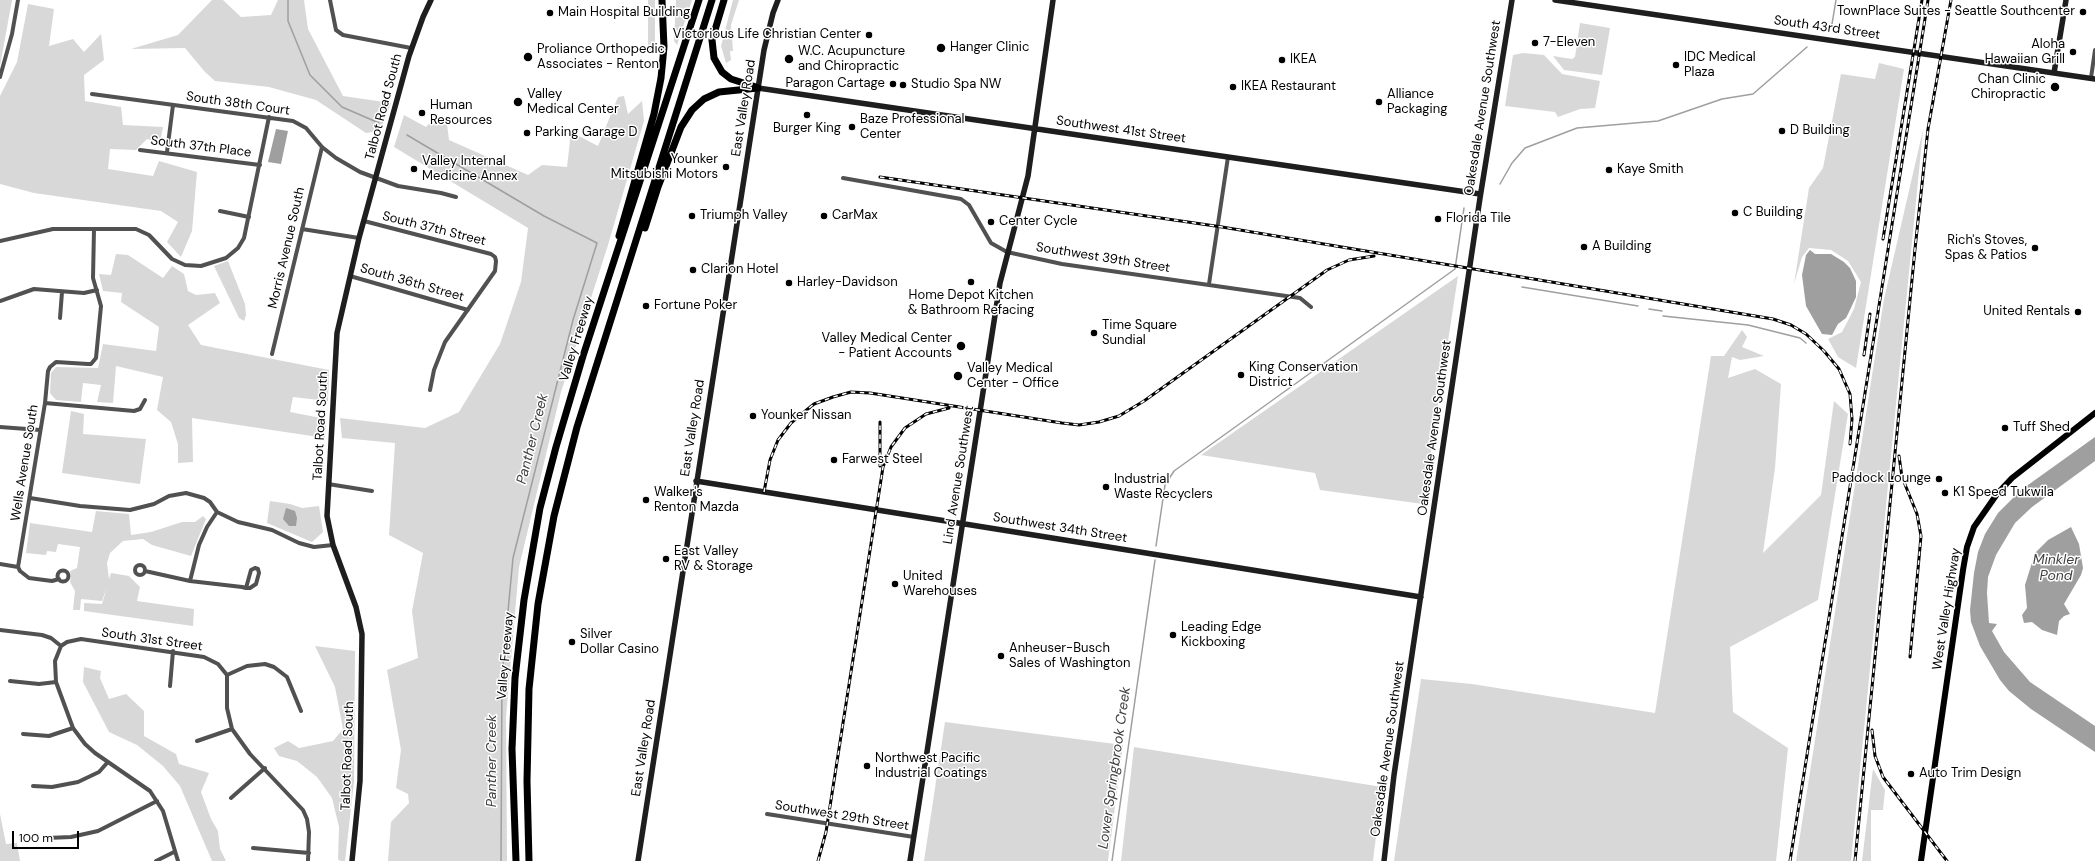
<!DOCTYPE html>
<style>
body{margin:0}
#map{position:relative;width:2095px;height:861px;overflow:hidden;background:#fff;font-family:"DM Sans",sans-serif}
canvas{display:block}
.scale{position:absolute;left:12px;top:831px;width:67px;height:18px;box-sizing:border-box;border:2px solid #000;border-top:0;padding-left:5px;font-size:12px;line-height:14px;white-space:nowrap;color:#000;-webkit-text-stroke:3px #fff;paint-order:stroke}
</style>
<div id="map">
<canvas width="2095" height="861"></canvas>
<div class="scale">100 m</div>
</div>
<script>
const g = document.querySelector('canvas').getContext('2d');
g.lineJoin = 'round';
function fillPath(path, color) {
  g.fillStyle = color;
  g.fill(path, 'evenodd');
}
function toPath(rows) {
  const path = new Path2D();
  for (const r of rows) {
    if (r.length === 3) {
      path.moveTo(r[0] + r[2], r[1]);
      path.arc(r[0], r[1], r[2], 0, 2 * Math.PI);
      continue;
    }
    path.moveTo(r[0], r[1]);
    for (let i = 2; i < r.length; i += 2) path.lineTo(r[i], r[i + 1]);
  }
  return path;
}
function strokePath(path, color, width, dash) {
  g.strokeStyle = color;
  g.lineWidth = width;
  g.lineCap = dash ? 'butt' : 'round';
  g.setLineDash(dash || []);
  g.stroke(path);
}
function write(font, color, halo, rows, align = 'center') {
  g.font = font + ' "DM Sans",sans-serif';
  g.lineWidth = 3;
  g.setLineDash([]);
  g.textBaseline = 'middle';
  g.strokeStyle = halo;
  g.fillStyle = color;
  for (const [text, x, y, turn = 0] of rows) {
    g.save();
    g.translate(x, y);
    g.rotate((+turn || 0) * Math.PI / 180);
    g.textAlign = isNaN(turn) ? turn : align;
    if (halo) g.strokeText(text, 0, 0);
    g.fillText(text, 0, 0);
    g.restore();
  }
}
const green = toPath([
 [0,0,12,0,0,66],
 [212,0,223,0,241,17,271,15,278,0,304,0,308,29,343,96,391,103,380,131,366,133,316,100,269,87,215,81,205,72,185,48,131,49,178,35],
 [648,0,655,0,655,46,648,54],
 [676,0,692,0,677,45,674,41],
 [733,0,739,0,731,25,733,51,730,51,731,60,726,63,721,46],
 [28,4,54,9,49,46,73,39,84,52,101,34,104,60,84,75,85,101,121,107,123,125,163,127,160,143,147,139,136,150,110,149,108,169,153,176,159,161,197,172,192,231,181,257,167,242,178,222,161,211,34,193,0,184,0,96,17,62],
 [1580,23,1610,28,1602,75,1564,70,1553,56,1572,59,1575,57],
 [1523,53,1544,55,1562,74,1600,81,1595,108,1580,109,1558,117,1555,112,1505,106,1513,55],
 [1879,63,1904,69,1856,368,1838,357,1828,339,1842,332,1854,309,1861,282,1848,261,1831,250,1809,248,1802,257,1794,284,1809,188,1823,168,1841,74,1875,79],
 [624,96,628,114,642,101,644,121,608,245,561,392,519,567,506,717,507,861,388,861,391,822,409,803,408,794,396,788,401,750,387,670,418,658,412,611,423,553,389,535,395,443,342,438,340,418,425,428,459,412,500,344,521,282,528,228,394,147,404,115,426,127,435,117,447,124,449,140,528,175,542,165,567,167,571,132,598,146,618,97],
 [1923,130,1851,861,1796,861,1884,299],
 [116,254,128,255,163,278,172,266,184,274,188,291,196,295,215,293,220,303,188,325,201,345,329,370,328,401,293,397,290,412,326,419,325,438,192,418,193,462,178,463,178,444,171,422,157,410,163,377,116,366,113,403,97,402,101,385,83,383,81,402,56,400,50,393,51,373,56,367,98,368,103,344,156,351,159,327,121,302,122,293,103,291,99,274,111,275],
 [228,261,245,304,246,315,244,321,239,318,214,266],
 [1458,276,1423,504,1320,490,1315,473,1201,455],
 [1742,330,1747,337,1742,347,1764,356,1740,360,1732,357,1728,378,1755,369,1781,384,1775,468,1763,553,1821,495,1834,401,1848,414,1818,600,1730,647,1733,712,1788,748,1776,861,1394,861,1421,679,1472,684,1655,713,1711,356,1724,356],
 [71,411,84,414,83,434,146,439,140,484,62,473],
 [270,501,290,504,302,508,319,506,323,532,312,542,267,523],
 [96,511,129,514,131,535,151,532,182,522,195,522,203,516,206,519,191,556,152,545,143,539,123,541,110,553,107,563,109,579,111,573,129,576,140,587,137,601,194,609,193,626,84,611,84,603,102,604,107,587,102,601,81,599,80,610,73,610,75,591,70,582,71,576,70,571,77,568,80,547,58,544,56,552,47,551,46,555,26,553,30,523,92,532],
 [315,646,355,651,354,782,345,861,340,861,338,859,339,827,332,798,317,777,297,761,279,756,274,748,288,741,299,748,333,741,343,729,335,687],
 [84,667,101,671,100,678,109,699,126,694,144,711,144,736,176,754,179,764,209,773,201,792,211,819,218,831,220,849,226,861,212,861,180,786,163,766,137,745,109,732,83,682],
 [945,722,1123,745,1108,861,924,861],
 [1134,747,1382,787,1373,861,1121,861],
 [1873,769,1885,790,1883,810,1871,810,1871,861,1862,861],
 [0,814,6,844,17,843,20,861,0,861]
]);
const water = toPath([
 [276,129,288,131,281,164,268,162],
 [1810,250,1815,254,1831,254,1844,262,1850,268,1856,281,1856,297,1849,312,1846,318,1838,324,1832,335,1822,334,1806,306,1802,275,1806,255],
 [2095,437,2095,461,2032,507,2015,523,1996,555,1988,577,1987,593,1989,623,1997,624,1992,631,2004,652,2030,682,2095,726,2095,752,2031,709,2009,691,2000,680,1980,646,1971,622,1970,610,1974,573,1978,552,1985,534,1998,513,2021,490],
 [286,508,295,511,297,518,296,526,289,526,283,519],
 [2071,527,2079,544,2083,568,2081,575,2064,604,2070,614,2064,616,2059,621,2057,635,2042,630,2032,622,2024,623,2022,615,2027,608,2025,585,2035,553,2048,540]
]);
const stream = toPath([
 [288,0,288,21,310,75,342,107,379,123],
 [1827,28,1832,24,1836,0],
 [407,135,544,216,597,243,573,320,513,558,502,675,501,861],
 [1500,184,1512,163,1525,148,1577,128,1658,121,1722,99,1753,94,1807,47],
 [1522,287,1638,306],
 [1649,309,1662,311],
 [1663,316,1748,325,1800,338,1806,343],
 [1156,546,1165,485,1174,471,1455,269,1464,208],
 [1112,861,1155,560]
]);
const street = toPath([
 [330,0,336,30,343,35,411,48],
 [0,77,12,34,18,0],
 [2091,78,2095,50],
 [92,94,293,121,306,128,322,147,336,158,360,172,398,186,441,193,456,197],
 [140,150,260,165],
 [167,152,173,105],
 [843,178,961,199,969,205,991,243,1007,252,1062,264,1300,298,1311,307],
 [220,211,249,217],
 [364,221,491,254,495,257,496,261,495,271,445,342,434,370,430,390],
 [302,229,359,238],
 [0,241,53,229,136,229,149,235,172,259,185,265,201,266,226,258,238,248,244,238,269,117],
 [350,276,468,310],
 [1209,284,1228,157],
 [0,301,34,289,84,293,97,290],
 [60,318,62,292],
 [272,354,322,147],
 [45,403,134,411,140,409,145,400],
 [0,427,40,430],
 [328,484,372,491],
 [30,498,80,506,130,510,154,504,169,496,186,493,204,498,210,502,217,512,238,522,272,530,299,543,314,547,333,545],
 [0,564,18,567,20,571,29,578,52,581,59,579],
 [140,570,5],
 [18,567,45,403,48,371,50,367,56,362,88,364,91,364,96,358,101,306,93,278,94,229],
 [63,576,5.5],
 [145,571,190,581,242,587,246,588,250,588,256,584,259,573,258,569,255,568,251,570,246,588],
 [190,581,199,545,207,527,217,512],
 [0,630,42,635,51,638,61,646],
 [61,646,67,642,81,639,204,657,218,664,227,675,247,666,265,664,274,667,287,677,301,711],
 [61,646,55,661,56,682,73,728,85,744,95,753,150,791,163,811,178,861],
 [227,675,227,708,232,729,250,754,303,810,307,819,309,832,308,861],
 [10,681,39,684,56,682],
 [170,686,173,651],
 [23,734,49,736,73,728],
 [197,741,232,729],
 [33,786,52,787,78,782,99,772,107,763],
 [231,798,265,768],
 [767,814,914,837],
 [47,838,71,837,98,831,157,801],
 [253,848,309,853],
 [156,861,174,852]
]);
const secondary = toPath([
 [1555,0,2095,79],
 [2054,73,2066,0],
 [758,88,1480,194],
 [696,481,1421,597],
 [352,861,360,781,362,634,356,607,333,545,327,516,337,333,359,238,409,56,423,17,431,0],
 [638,861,764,50,773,13,778,0],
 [910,861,1000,283,1028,176,1053,0],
 [1384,861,1394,775,1480,198,1512,0]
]);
const primary = toPath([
 [1921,861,1963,570,1967,547,1974,527,1997,494,2012,478,2095,413]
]);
const highway = toPath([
 [724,0,712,40,714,58,722,72,731,79,756,87],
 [645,228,658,187,681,127,692,110,704,99,719,92,758,88],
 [619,236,654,114,661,78,664,47,662,0],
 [516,861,512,749,515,678,524,600,540,508,556,447,583,356,699,0],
 [529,861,527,781,529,689,538,604,554,516,577,427,712,0]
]);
const rail = toPath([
 [880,177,1222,227,1773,319,1791,325,1806,334,1824,351,1839,369,1850,394,1852,419,1850,444],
 [1883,239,1922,0],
 [1864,355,1870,314],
 [1899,456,1902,477,1917,514,1921,536,1910,657],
 [880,466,880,422],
 [764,492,770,460,778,440,791,423,798,417,814,404,833,397,851,392,870,393,1062,423,1079,425,1099,422,1119,416,1144,401,1327,270,1349,260,1374,256],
 [1872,730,1875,756,1883,777,1947,861],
 [818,861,826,832,883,467,891,447,905,428,926,414,949,408],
 [1790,861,1928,0],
 [1855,861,1915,249,1928,129,1951,0]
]);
const markers = [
 [2083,12,4,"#000"],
 [550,13,4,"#000"],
 [869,35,4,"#000"],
 [1535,43,4,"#000"],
 [941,48,5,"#000"],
 [2073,52,4,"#000"],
 [528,57,5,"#000"],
 [789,59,5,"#000"],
 [1282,60,4,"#000"],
 [1676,65,4,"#000"],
 [893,84,4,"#000"],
 [903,85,4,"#000"],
 [1233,87,4,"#000"],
 [2055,87,5,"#000"],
 [518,102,5,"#000"],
 [1379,102,4,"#000"],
 [422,113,4,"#000"],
 [807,115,4,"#000"],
 [852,127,4,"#000"],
 [1782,131,4,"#000"],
 [527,133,4,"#000"],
 [726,167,4,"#000"],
 [414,169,4,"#000"],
 [1609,170,4,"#000"],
 [1735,213,4,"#000"],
 [692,216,4,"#000"],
 [824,216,4,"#000"],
 [1438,219,4,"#000"],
 [991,222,4,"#000"],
 [1584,247,4,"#000"],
 [2035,248,4,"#000"],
 [693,270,4,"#000"],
 [971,282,4,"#000"],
 [789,283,4,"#000"],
 [646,306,4,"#000"],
 [2078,312,4,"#000"],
 [1094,333,4,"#000"],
 [961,346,5,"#000"],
 [1241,375,4,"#000"],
 [958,376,5,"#000"],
 [753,416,4,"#000"],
 [2005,428,4,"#000"],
 [834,460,4,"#000"],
 [1939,479,4,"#000"],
 [1106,487,4,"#000"],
 [1945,493,4,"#000"],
 [646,500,4,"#000"],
 [666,559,4,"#000"],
 [895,584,4,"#000"],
 [1173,635,4,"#000"],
 [572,642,4,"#000"],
 [1001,656,4,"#000"],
 [867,766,4,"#000"],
 [1911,774,4,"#000"]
];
const poiNames = [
 ["TownPlace Suites - Seattle Southcenter",2075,12,"right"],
 ["Main Hospital Building",558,13],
 ["Victorious Life Christian Center",861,35,"right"],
 ["7-Eleven",1543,43],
 ["Aloha",2065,45,"right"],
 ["Hawaiian Grill",2065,60,"right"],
 ["Hanger Clinic",950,48],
 ["Proliance Orthopedic",537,50],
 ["Associates - Renton",537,65],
 ["W.C. Acupuncture",798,52],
 ["and Chiropractic",798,67],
 ["IDC Medical",1684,58],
 ["Plaza",1684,73],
 ["IKEA",1290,60],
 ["Chan Clinic",2046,80,"right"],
 ["Chiropractic",2046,95,"right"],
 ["Paragon Cartage",885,84,"right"],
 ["Studio Spa NW",911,85],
 ["IKEA Restaurant",1241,87],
 ["Valley",527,95],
 ["Medical Center",527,110],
 ["Alliance",1387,95],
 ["Packaging",1387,110],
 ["Human",430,106],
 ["Resources",430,121],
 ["Baze Professional",860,120],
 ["Center",860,135],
 ["Burger King",807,129,"center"],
 ["D Building",1790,131],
 ["Parking Garage D",535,133],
 ["Younker",718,160,"right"],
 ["Mitsubishi Motors",718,175,"right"],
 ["Valley Internal",422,162],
 ["Medicine Annex",422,177],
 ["Kaye Smith",1617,170],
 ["C Building",1743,213],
 ["Triumph Valley",700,216],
 ["CarMax",832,216],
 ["Florida Tile",1446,219],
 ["Center Cycle",999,222],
 ["Rich's Stoves,",2027,241,"right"],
 ["Spas & Patios",2027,256,"right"],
 ["A Building",1592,247],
 ["Clarion Hotel",701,270],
 ["Harley-Davidson",797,283],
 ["Home Depot Kitchen",971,296,"center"],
 ["& Bathroom Refacing",971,311,"center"],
 ["Fortune Poker",654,306],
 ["United Rentals",2070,312,"right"],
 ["Time Square",1102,326],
 ["Sundial",1102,341],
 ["Valley Medical Center",952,339,"right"],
 ["- Patient Accounts",952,354,"right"],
 ["King Conservation",1249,368],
 ["District",1249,383],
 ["Valley Medical",967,369],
 ["Center - Office",967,384],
 ["Younker Nissan",761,416],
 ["Tuff Shed",2013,428],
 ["Farwest Steel",842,460],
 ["Paddock Lounge",1931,479,"right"],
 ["Industrial",1114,480],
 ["Waste Recyclers",1114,495],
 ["Walker's",654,493],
 ["Renton Mazda",654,508],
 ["K1 Speed Tukwila",1953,493],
 ["East Valley",674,552],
 ["RV & Storage",674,567],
 ["United",903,577],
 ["Warehouses",903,592],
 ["Leading Edge",1181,628],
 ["Kickboxing",1181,643],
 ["Silver",580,635],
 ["Dollar Casino",580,650],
 ["Anheuser-Busch",1009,649],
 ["Sales of Washington",1009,664],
 ["Northwest Pacific",875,759],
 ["Industrial Coatings",875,774],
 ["Auto Trim Design",1919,774]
];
const streetNames = [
 ["South 43rd Street",1827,28,8],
 ["South 38th Court",238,104,8],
 ["Talbot Road South",384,107,-75],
 ["East Valley Road",744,108,-81],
 ["Oakesdale Avenue Southwest",1483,108,-81],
 ["Southwest 41st Street",1121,130,8],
 ["South 37th Place",201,147,7],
 ["South 37th Street",434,229,14],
 ["Morris Avenue South",287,248,-77],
 ["Southwest 39th Street",1103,258,9],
 ["South 36th Street",412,283,16],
 ["Valley Freeway",577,339,-73],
 ["Talbot Road South",321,426,-87],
 ["East Valley Road",693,428,-81],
 ["Oakesdale Avenue Southwest",1435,428,-82],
 ["Wells Avenue South",25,463,-81],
 ["Lind Avenue Southwest",959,475,-81],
 ["Southwest 34th Street",1060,528,9],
 ["West Valley Highway",1947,609,-81],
 ["South 31st Street",152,640,8],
 ["Valley Freeway",506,656,-85],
 ["East Valley Road",644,748,-81],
 ["Oakesdale Avenue Southwest",1388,749,-82],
 ["Talbot Road South",348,756,-88],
 ["Southwest 29th Street",842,816,9]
];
const waterNames = [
 ["Panther Creek",533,439,-76],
 ["Minkler",2056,560],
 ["Pond",2056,576],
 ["Panther Creek",492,761,-90],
 ["Lower Springbrook Creek",1115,768,-82]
];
fillPath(green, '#d8d8d8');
fillPath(water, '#9f9f9f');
strokePath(stream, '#9f9f9f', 1.5);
strokePath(street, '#515151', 4);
strokePath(secondary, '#1e1e1e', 5.5);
strokePath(primary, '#000', 6);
strokePath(highway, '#000', 7);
strokePath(rail, '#000', 3);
strokePath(rail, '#fff', 1.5, [4.5]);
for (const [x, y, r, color] of markers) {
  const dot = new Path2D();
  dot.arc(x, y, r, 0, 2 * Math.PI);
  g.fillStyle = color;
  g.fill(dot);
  strokePath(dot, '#fff', 1.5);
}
write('13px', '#000', '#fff', poiNames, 'left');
write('13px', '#000', '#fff', streetNames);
write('italic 14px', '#404040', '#fff', waterNames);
</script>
